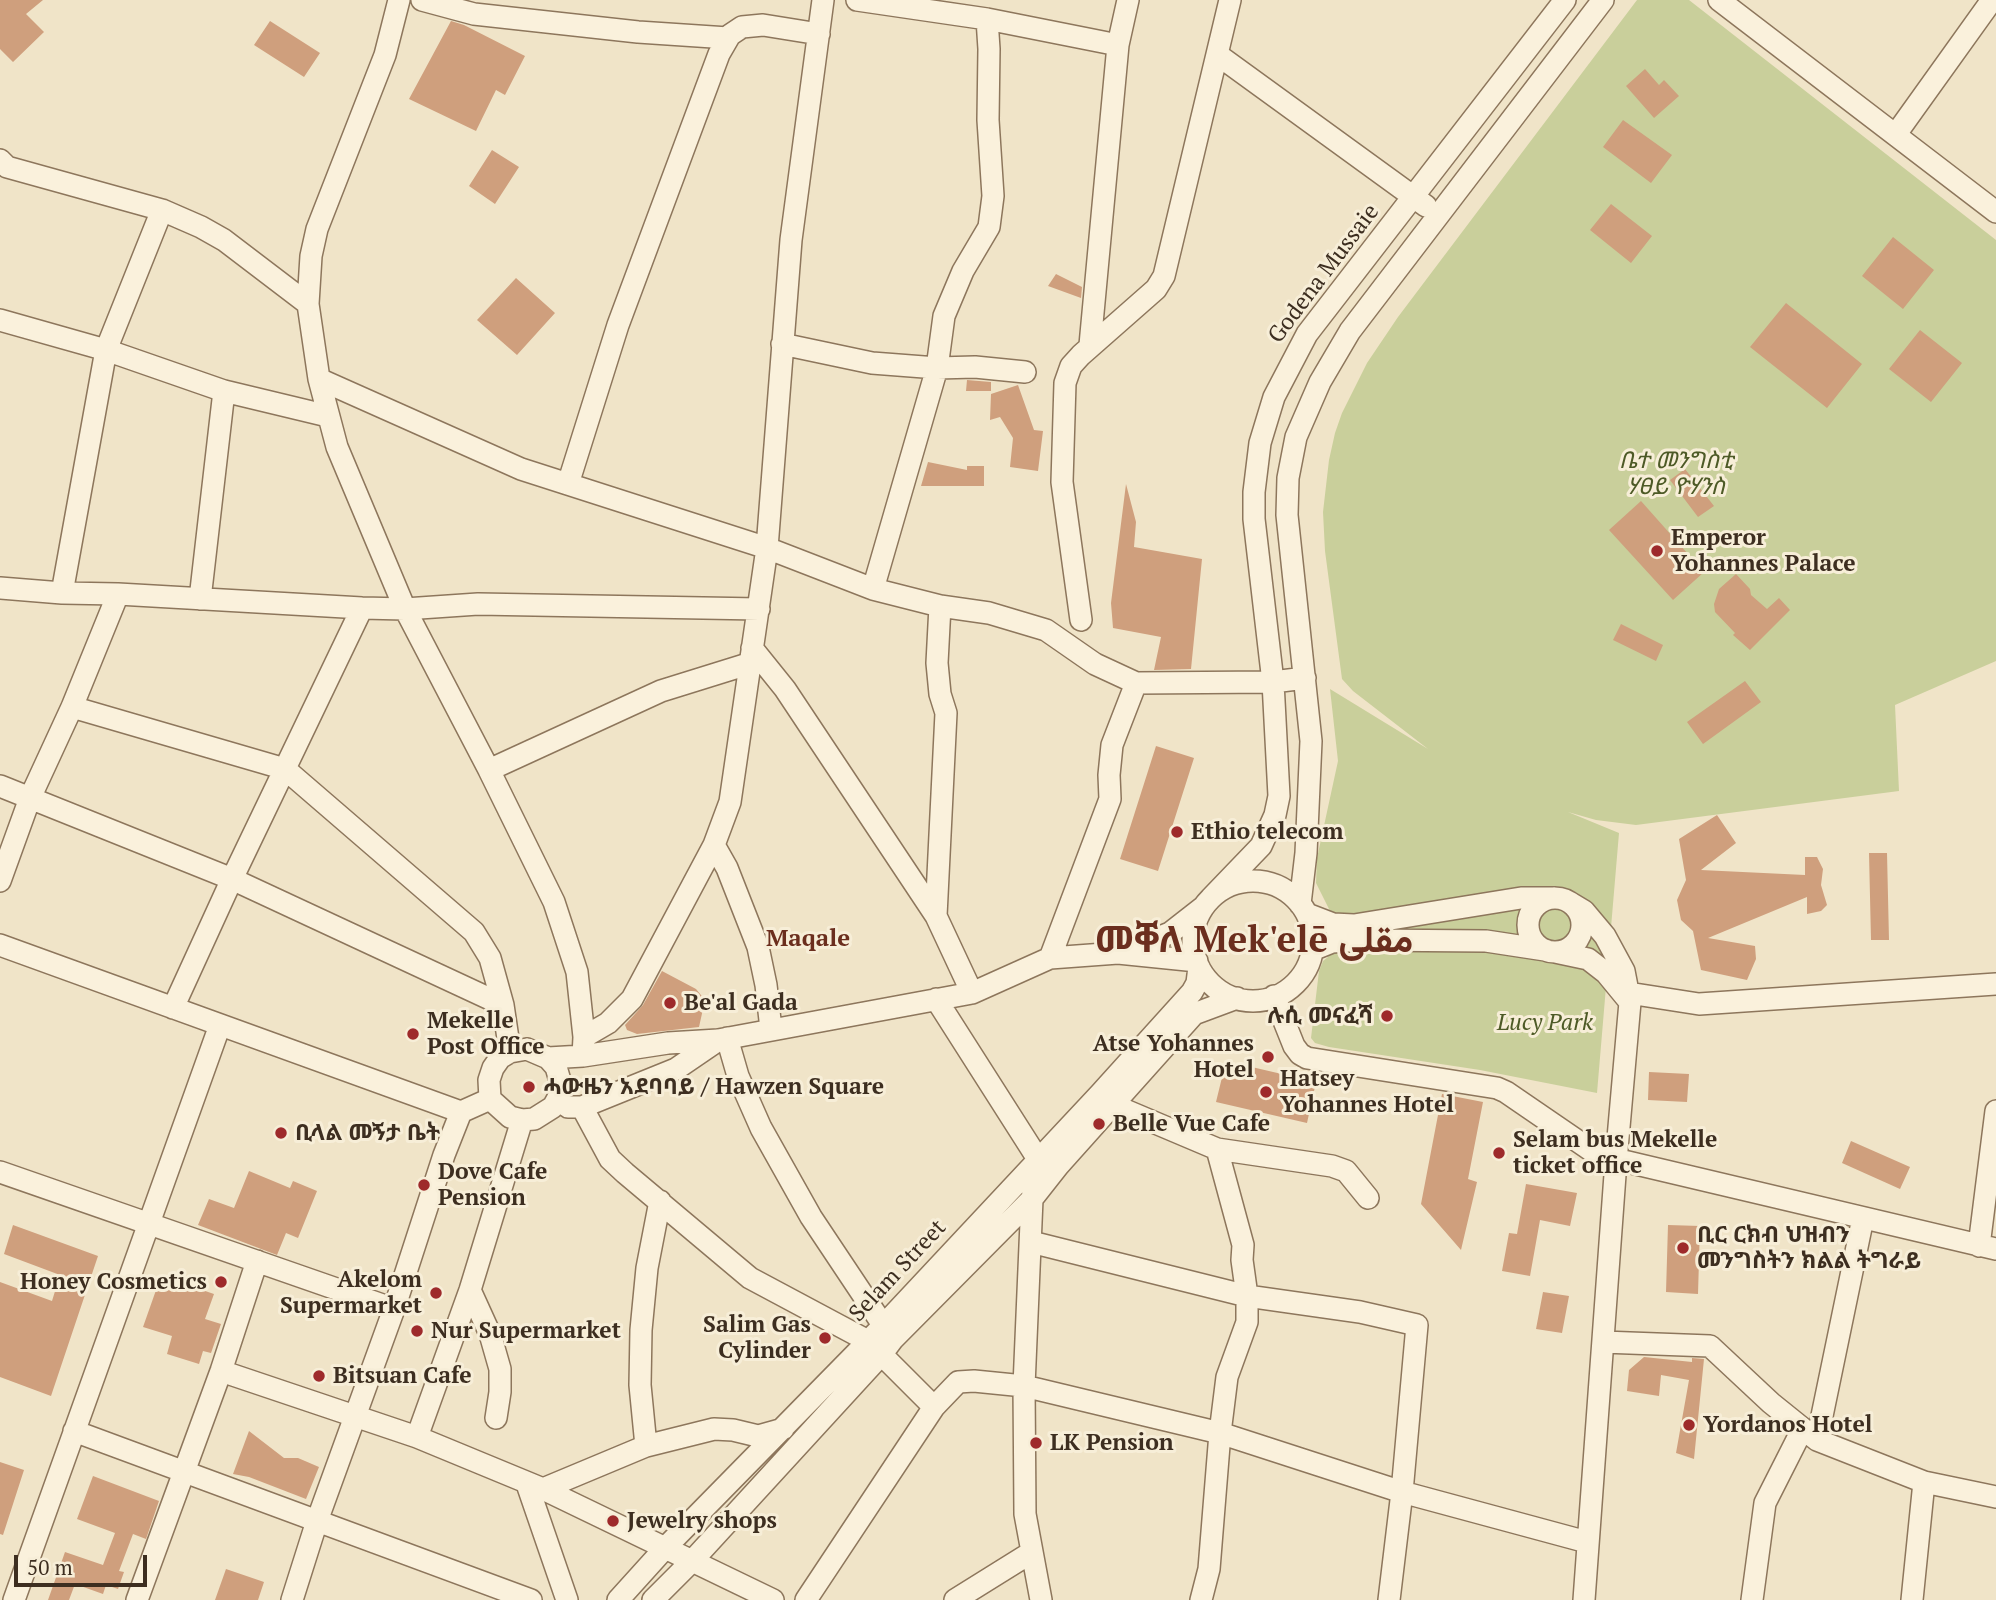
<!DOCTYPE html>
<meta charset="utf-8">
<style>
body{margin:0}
#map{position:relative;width:1996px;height:1600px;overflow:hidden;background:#f0e4c8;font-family:"PT Serif",serif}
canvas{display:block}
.scale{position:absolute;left:14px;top:1555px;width:133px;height:32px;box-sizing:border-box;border:4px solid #3d2e20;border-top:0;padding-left:9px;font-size:21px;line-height:24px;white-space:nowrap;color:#3d2e20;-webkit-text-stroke:5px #f7eed8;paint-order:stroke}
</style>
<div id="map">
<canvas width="1996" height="1600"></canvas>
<div class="scale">50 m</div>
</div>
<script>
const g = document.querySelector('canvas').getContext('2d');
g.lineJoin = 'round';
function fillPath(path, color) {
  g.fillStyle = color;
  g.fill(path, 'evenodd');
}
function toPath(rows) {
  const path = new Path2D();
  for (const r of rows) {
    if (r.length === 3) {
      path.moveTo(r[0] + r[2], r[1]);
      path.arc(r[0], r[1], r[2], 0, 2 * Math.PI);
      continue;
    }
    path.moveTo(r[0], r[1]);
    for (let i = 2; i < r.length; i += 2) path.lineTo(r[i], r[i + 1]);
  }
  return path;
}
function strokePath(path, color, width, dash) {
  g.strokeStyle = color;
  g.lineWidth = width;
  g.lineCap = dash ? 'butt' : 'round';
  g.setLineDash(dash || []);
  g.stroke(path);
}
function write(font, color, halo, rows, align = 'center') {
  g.font = font + ' "PT Serif",Vazirmatn,"Noto Sans Ethiopic",serif';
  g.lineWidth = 6;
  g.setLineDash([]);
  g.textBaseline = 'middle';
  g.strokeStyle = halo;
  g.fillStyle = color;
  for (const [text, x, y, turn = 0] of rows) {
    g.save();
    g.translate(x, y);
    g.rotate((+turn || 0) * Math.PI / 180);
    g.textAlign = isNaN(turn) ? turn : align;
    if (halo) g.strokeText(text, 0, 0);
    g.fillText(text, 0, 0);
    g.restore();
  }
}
const green = toPath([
 [1637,0,1689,0,1996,240,1996,661,1895,705,1899,791,1636,825,1596,820,1568,812,1619,833,1597,1093,1480,1070,1329,1047,1315,1043,1311,1038,1319,971,1323,961,1328,957,1332,942,1330,911,1316,883,1317,858,1338,761,1330,689,1428,749,1353,691,1342,679,1325,551,1323,512,1329,460,1335,433,1342,413,1367,363,1398,317]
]);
const building = toPath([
 [0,0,43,0,26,14,44,32,13,62,0,49],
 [270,21,320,53,304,77,254,45],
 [451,21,464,25,525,56,505,95,496,90,476,131,409,99],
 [1645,69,1659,85,1664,80,1679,96,1654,118,1626,86],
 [1623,120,1672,155,1651,183,1603,147],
 [492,150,519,167,495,204,469,186],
 [1611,204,1652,236,1631,263,1590,230],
 [1893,237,1934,270,1903,309,1862,276],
 [1056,274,1082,287,1081,298,1048,286],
 [516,278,555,313,517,355,477,320],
 [1786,303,1862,364,1827,408,1750,347],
 [1920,330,1962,363,1931,402,1889,369],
 [967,380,991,382,991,391,966,391],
 [1018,385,1034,430,1043,431,1038,471,1010,467,1013,438,1000,417,990,420,991,394],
 [928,462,967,470,967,466,984,466,984,486,921,486],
 [1685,469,1714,506,1698,517,1670,480],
 [1126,484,1136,522,1134,547,1202,559,1191,669,1154,670,1161,637,1113,628,1111,603],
 [1641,501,1704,572,1673,600,1609,530],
 [1736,574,1750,589,1751,595,1767,609,1779,598,1790,610,1750,650,1733,635,1735,633,1715,612,1714,604,1719,589],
 [1621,624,1663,645,1656,661,1613,640],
 [1745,681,1761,702,1703,744,1687,722],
 [1156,746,1194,758,1158,871,1120,859],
 [1717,815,1736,843,1701,870,1805,875,1805,857,1817,857,1823,869,1821,885,1827,905,1821,911,1807,914,1807,897,1708,938,1755,946,1756,959,1747,980,1701,970,1693,931,1681,920,1677,900,1686,880,1679,839],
 [1869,853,1887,853,1889,940,1871,940],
 [662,971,696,989,705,1000,699,1027,637,1034,627,1030,625,1025,643,1005],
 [1226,1061,1316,1082,1307,1123,1216,1102],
 [1649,1072,1689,1074,1687,1102,1648,1100],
 [1442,1094,1483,1102,1468,1179,1477,1182,1461,1250,1421,1204],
 [1851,1141,1910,1167,1900,1189,1842,1163],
 [249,1171,290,1188,293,1181,317,1191,298,1238,286,1233,277,1255,198,1225,209,1199,234,1208],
 [1526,1184,1577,1193,1570,1226,1540,1220,1530,1276,1502,1271,1509,1233,1517,1234],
 [13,1225,98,1256,51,1396,0,1377,0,1282,52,1301,60,1275,4,1254],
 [1668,1225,1700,1226,1698,1294,1666,1292],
 [161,1276,214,1294,205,1319,221,1324,211,1353,203,1351,199,1364,167,1354,172,1336,143,1327],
 [1543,1292,1569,1296,1562,1333,1536,1329],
 [1644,1357,1692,1362,1692,1358,1704,1359,1694,1459,1676,1453,1689,1380,1661,1375,1659,1396,1627,1391,1629,1370],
 [249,1431,284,1458,298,1458,319,1467,306,1499,249,1477,233,1474],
 [0,1462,24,1470,3,1535,0,1534],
 [93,1476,159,1501,146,1539,133,1534,119,1571,124,1572,118,1589,106,1585,103,1594,75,1584,69,1600,48,1600,65,1552,103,1565,115,1533,77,1519],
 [226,1569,264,1582,258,1600,215,1600]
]);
const minor = toPath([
 [399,0,385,55,317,229,311,256,308,304,319,379,337,447,405,609,489,770,554,902,577,972,584,1037,583,1056],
 [422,0,474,14,638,32,728,38],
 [857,0,987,19,1118,45],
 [1719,0,1996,212],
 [1218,55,1426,206],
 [1896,134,1992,0],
 [0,160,7,167,162,210,201,227,224,240,308,304],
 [0,320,106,350,224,391,328,416],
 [782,344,872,363,937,368,975,367,1025,372],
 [1090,345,1118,45,1128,0],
 [319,379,521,469,767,548,873,589,940,606,989,613,1046,630,1095,664,1136,683,1273,682,1305,678],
 [568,484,618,325,719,54,730,35,742,27,763,25,819,34],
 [0,588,62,593,118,594,362,608,405,609,478,604,759,609],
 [873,589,937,368,944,316,963,271,989,227,993,196,988,120,989,49,987,19],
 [62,593,106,350,162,210],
 [200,599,224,391],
 [1081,620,1062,482,1065,383,1071,366,1081,355,1156,289,1164,276,1230,0],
 [752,648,785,689,936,916,972,993],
 [72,707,285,769,474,932,490,958,503,1005,510,1052],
 [489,770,661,691,751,663],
 [0,786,232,879,503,1005],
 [714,845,727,868,758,947,766,985,771,1029],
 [0,881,30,798,72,707,118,594],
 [1253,941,60],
 [1211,898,1261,846,1275,815,1279,796,1273,682,1254,519,1254,492,1260,443,1274,397,1307,334,1565,0],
 [1555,925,27],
 [1569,902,1584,911,1605,936,1624,971,1630,1002,1616,1161,1584,1600],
 [1300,904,1306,853,1311,741,1287,515,1288,478,1296,437,1320,382,1350,331,1603,0],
 [1307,914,1333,924,1354,925,1521,898,1554,898],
 [936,916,946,713,940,694,937,663,940,606],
 [0,945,461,1112,490,1099],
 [1127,950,1170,933,1202,908],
 [1312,950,1332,942,1365,940,1486,941,1545,950],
 [1555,952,1588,959,1606,973,1629,1001],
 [1050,958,1110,799,1109,775,1112,745,1136,683],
 [1622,992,1699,1004,1996,984],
 [1274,996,1294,1046,1300,1054,1307,1058,1497,1088,1506,1092,1598,1155,1996,1249],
 [936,999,1038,1159,1032,1199,1024,1386,1025,1514,1041,1600],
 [173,1008,232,879,362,608],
 [584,1037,608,1023,632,999,714,845,730,802,767,548,791,240,823,0],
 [727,1038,738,1076,761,1128,811,1217,891,1337],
 [527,1049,548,1058,556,1067,561,1084,559,1096,553,1107,534,1119,522,1120,510,1117,490,1099,489,1080,493,1068,500,1058,510,1052,527,1049],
 [548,1058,583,1056,668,1043,718,1040,972,993,1050,958,1118,953,1197,961],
 [1103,1097,1113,1105,1217,1149,1332,1166,1346,1171,1368,1198],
 [568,1107,582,1107,676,1069,717,1041],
 [582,1107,610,1159,625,1173,750,1278,868,1341,934,1407],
 [0,1172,394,1309],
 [1031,1242,1247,1296,1360,1312,1417,1325,1402,1492,1389,1600],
 [1979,1246,1996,1111],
 [470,1290,490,1334,500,1369,500,1392,496,1418],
 [1603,1342,1710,1346,1771,1403,1817,1440,1924,1482,1996,1497],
 [221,1371,417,1437,543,1489,773,1600],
 [74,1431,531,1600],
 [417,1437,470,1290,522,1120],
 [1817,1440,1863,1218],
 [646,1446,640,1385,641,1330,647,1268,660,1201],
 [527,1484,567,1600],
 [543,1489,646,1446,714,1429,733,1430,758,1436,783,1429],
 [14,1600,220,1025],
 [137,1600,221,1371,257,1261],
 [292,1600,317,1521,394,1309,444,1155,461,1112],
 [618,1600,665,1548,882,1327,1100,1094,1192,992,1197,983,1199,967],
 [653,1600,693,1560,881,1355,893,1339,1032,1199,1058,1166,1194,1014,1237,998],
 [806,1600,934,1407,958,1382,974,1381,1024,1386,1220,1433,1402,1492,1587,1542],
 [955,1600,1032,1552],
 [1201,1600,1209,1569,1220,1433,1227,1377,1247,1322,1247,1296,1242,1260,1243,1245,1217,1149],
 [1752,1600,1765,1503,1802,1430],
 [1912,1600,1924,1482]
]);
const markers = [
 [1657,551,7,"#9e2a2b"],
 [1177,832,7,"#9e2a2b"],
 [670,1003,7,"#9e2a2b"],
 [1387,1016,7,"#9e2a2b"],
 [413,1034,7,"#9e2a2b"],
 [1268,1057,7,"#9e2a2b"],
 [529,1087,7,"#9e2a2b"],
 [1266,1092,7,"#9e2a2b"],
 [1099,1124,7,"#9e2a2b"],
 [281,1133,7,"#9e2a2b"],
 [1499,1153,7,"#9e2a2b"],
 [424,1185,7,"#9e2a2b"],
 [1683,1248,7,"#9e2a2b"],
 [221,1282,7,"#9e2a2b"],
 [436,1293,7,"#9e2a2b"],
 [417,1331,7,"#9e2a2b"],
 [825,1338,7,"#9e2a2b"],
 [319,1376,7,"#9e2a2b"],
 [1689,1425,7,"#9e2a2b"],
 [1036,1443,7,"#9e2a2b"],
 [613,1521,7,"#9e2a2b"]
];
const streetNames = [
 ["Godena Mussaie",1324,274,-53],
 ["Selam Street",898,1271,-47]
];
const parkNames = [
 ["ቤተ መንግስቲ",1676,461],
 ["ሃፀይ ዮሃንስ",1676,487],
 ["Lucy Park",1545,1023]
];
const poiNames = [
 ["Emperor",1671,538],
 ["Yohannes Palace",1671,564],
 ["Ethio telecom",1191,832],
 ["Be'al Gada",684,1003],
 ["ሉሲ መናፈሻ",1373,1016,"right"],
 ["Mekelle",427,1021],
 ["Post Office",427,1047],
 ["Atse Yohannes",1254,1044,"right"],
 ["Hotel",1254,1070,"right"],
 ["Hatsey",1280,1079],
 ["Yohannes Hotel",1280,1105],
 ["ሓውዜን አደባባይ / Hawzen Square",543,1087],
 ["Belle Vue Cafe",1113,1124],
 ["ቢላል መኝታ ቤት",295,1133],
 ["Selam bus Mekelle",1513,1140],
 ["ticket office",1513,1166],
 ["Dove Cafe",438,1172],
 ["Pension",438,1198],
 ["ቢር ርክብ ህዝብን",1697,1235],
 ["መንግስትን ክልል ትግራይ",1697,1261],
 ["Akelom",422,1280,"right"],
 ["Supermarket",422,1306,"right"],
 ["Honey Cosmetics",207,1282,"right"],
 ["Salim Gas",811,1325,"right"],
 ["Cylinder",811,1351,"right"],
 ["Nur Supermarket",431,1331],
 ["Bitsuan Cafe",333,1376],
 ["Yordanos Hotel",1703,1425],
 ["LK Pension",1050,1443],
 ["Jewelry shops",627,1521]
];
const neighbourhoodNames = [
 ["Maqale",808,939]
];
const townNames = [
 ["መቐለ Mek'elē مقلى",1254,941]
];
fillPath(green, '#c9cf9b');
fillPath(building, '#cf9f7d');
strokePath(minor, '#8d765c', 24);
strokePath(minor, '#faf1dc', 21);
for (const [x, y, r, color] of markers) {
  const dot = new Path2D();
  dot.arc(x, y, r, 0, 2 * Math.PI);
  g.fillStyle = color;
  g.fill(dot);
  strokePath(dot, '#f7eed8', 2.5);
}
write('23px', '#3d2e20', '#f7eed8', streetNames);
write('italic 23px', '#4d5a26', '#f7eed8', parkNames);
write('bold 23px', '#3d2e20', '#f7eed8', poiNames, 'left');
write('bold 24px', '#6b2e1e', '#f7eed8', neighbourhoodNames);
write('bold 37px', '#6b2e1e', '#f7eed8', townNames);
</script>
